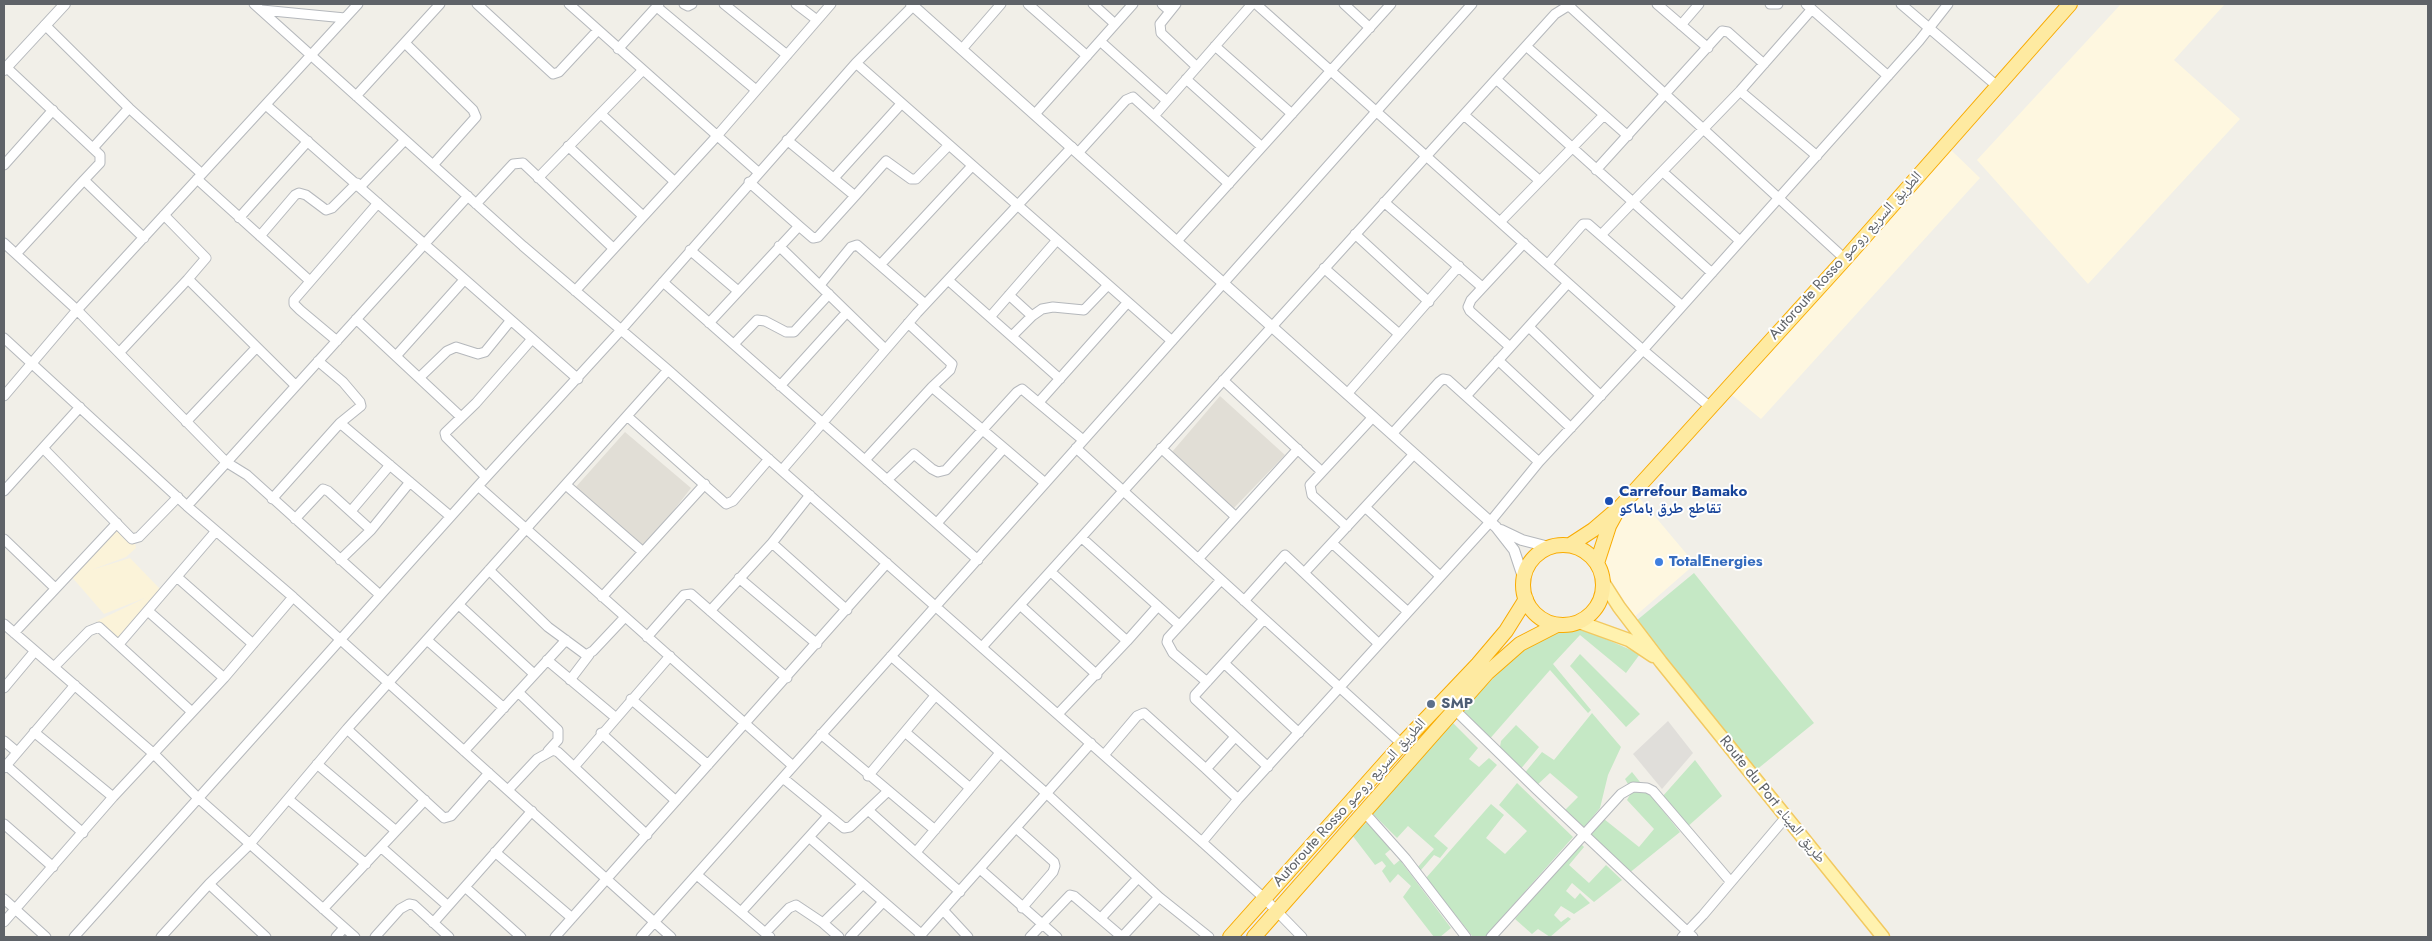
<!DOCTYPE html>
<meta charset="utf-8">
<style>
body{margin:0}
#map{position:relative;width:2432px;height:941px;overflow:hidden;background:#f1efe8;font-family:Jost,sans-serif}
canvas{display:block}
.frame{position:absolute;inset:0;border:5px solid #5f6368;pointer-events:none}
</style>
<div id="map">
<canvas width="2432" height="941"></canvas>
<div class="frame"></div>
</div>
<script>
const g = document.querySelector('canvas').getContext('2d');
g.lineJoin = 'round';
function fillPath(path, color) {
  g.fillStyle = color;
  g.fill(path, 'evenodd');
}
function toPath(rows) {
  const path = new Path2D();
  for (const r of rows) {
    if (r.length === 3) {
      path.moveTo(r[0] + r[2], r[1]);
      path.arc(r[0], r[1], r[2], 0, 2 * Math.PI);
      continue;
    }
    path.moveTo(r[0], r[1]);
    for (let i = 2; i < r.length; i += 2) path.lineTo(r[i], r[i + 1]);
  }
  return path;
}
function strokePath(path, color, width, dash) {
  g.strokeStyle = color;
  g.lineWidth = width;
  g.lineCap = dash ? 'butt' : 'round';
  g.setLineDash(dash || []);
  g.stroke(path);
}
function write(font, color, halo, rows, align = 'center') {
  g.font = font + ' Jost,"Noto Naskh Arabic",sans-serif';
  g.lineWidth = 4;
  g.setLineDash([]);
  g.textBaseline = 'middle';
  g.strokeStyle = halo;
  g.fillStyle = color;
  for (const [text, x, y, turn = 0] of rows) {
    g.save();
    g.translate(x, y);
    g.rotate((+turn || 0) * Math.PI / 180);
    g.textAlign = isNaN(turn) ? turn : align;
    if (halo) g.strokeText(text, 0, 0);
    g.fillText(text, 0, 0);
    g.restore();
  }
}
const commercial = toPath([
 [2121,4,2225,4,2174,60,2240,119,2088,284,1977,160],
 [1950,149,1980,178,1761,419,1732,395],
 [1637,495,1695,564,1633,618,1608,581,1604,566,1612,535]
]);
const industrial = toPath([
 [1668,721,1693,753,1662,789,1633,754]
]);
const education = toPath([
 [1220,396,1285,455,1232,510,1172,452],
 [625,432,691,488,643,550,574,489]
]);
const green = toPath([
 [1694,573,1814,723,1755,771,1636,621],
 [1581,628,1640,654,1626,673,1580,635,1553,664,1591,710,1588,713,1550,670,1487,742,1458,713,1523,649,1557,629],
 [1580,654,1640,714,1626,727,1570,666],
 [1592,713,1621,747,1608,775,1600,808,1582,830,1563,812,1578,797,1550,773,1536,786,1523,775,1542,752,1554,760],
 [1452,722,1478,748,1469,759,1479,767,1489,758,1497,765,1434,836,1448,848,1440,858,1434,855,1421,870,1417,868,1434,849,1408,826,1397,838,1372,813],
 [1516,725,1539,747,1519,771,1499,753,1501,741],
 [1695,760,1722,796,1686,828,1662,797],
 [1632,772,1680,832,1628,874,1586,836,1604,819,1639,847,1654,829,1627,800,1632,791,1625,779],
 [1517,783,1573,837,1485,937,1473,937,1426,878,1491,804,1504,815,1486,838,1505,854,1527,831,1499,805],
 [1367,822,1391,849,1385,854,1394,865,1400,860,1451,928,1440,937,1434,937,1403,897,1411,886,1398,874,1390,883,1382,871,1386,866,1382,861,1375,865,1352,835],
 [1580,843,1584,847,1569,865,1589,883,1606,865,1622,880,1594,902,1572,883,1566,891,1575,899,1580,893,1590,903,1574,914,1561,906,1554,915,1561,922,1568,917,1571,919,1550,937,1538,929,1532,934,1515,919]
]);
const sand = toPath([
 [115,525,135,543,136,548,126,557,91,570,130,558,161,590,119,641,97,621,147,597,104,614,71,576]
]);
const minor = toPath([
 [254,4,523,246,668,370,1202,842,1264,898,1302,937],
 [477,4,553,74,559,72,598,30],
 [569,4,758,172],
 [684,4,688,6,692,4],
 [724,4,787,55],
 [796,4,817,20],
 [1028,4,1087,56],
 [1093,4,1115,24],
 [1162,4,1170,11],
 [1176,4,1160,24,1161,33,1197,67],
 [1256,4,1643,350,1710,407],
 [1344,4,1370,28],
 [1567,4,1845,259],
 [1657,4,1708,48],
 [1770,4,1778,4],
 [1806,4,1888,76],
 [1901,4,1997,86],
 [657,7,756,90],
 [262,10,345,18],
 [45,25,129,108,202,174],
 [1681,25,1699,4],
 [1100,41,1167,101],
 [405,43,473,110,476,117,433,165],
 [1215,46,1292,114],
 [1526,46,1628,136],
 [618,49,659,4],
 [962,49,1001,4],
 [856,63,1172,341],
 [6,67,100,155,100,163,84,180,144,238],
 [1186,79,1262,147],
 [1496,79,1712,273],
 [1740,91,1817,156],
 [356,96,440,4],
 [266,105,578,379],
 [601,114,675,182],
 [1035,114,1133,4],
 [1464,115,1540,181],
 [1154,116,1252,4],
 [787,140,855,196,818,237,813,238,799,226],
 [568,146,643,216],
 [93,148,129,108],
 [1078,153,1126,100,1133,97,1229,184],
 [4,165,53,110],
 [1596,170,1722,31,1728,32,1764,64],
 [1663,172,1740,241],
 [538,178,642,71],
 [834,178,901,104],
 [197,179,310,281],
 [360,187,405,140],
 [855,196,886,161,911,179,916,179,949,145],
 [1384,202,1482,287],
 [476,204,513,164,523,163,613,248],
 [164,215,206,258,188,279],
 [239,218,308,141],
 [1500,222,1604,115],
 [1355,234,1429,302],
 [1601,235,1740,91,1812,9],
 [260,236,295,195,299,193,306,195,326,210,332,208,357,183],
 [1177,241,1391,4],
 [4,243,77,310,226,462,247,475,380,595],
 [779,246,885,349],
 [690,250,738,291],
 [16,254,84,180],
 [881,264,972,166],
 [1548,264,1583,224,1588,224,1682,306],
 [1324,268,1399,334],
 [948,280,1060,379],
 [663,282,978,560],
 [820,285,851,247,857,245,925,304],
 [575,291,716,137,831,4],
 [1009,295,1032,316,1012,336],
 [1032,316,1042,309,1053,307,1084,310,1108,285],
 [990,317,1057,240],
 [356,319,461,417],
 [709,323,799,226,749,182],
 [908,323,952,364,950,370,932,387],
 [1529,327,1601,396],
 [4,338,187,506,293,597,671,937],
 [337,341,300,310,294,304,294,300,378,203],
 [734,344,757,320,765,321,786,332,794,332,829,294],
 [1510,347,1470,311,1468,307,1471,300,1524,243],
 [119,353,188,279,295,385],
 [396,356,464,280],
 [1498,360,1571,428],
 [419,378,447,351,456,347,478,354,485,352,511,320],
 [1223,380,1321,471],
 [780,386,847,312],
 [1347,394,1459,266],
 [1467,395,1568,283],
 [4,396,77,310,358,4],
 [1039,402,1128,302],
 [627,416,726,504,733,501,769,459],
 [186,422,256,348],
 [340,423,450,516],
 [1392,434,1439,382,1443,379,1448,380,1539,462],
 [43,448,132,539,139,537,178,497],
 [1076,448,1402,744],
 [1161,448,1236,517],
 [865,460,932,387,1004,448],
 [782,470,917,313,1072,147],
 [486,477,446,437,445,433,476,403,532,339],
 [887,480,914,454,932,469,938,472,946,470,1017,392,1022,389,1083,440],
 [566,485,643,552],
 [478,486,793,766],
 [4,491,80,407],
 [272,499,340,423,361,406,360,402,343,382,318,361],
 [187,506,468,196],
 [1365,507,1440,576],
 [351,511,390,465],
 [295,519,323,489,328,491,371,530],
 [937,523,1004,448,1045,483],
 [1347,527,1312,495,1310,485,1373,417],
 [1082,538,1179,625],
 [4,539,55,588],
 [772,543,847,610],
 [1332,543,1408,612],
 [1198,559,1298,449],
 [340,560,371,530,410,482],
 [489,570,548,627,586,655,593,651,625,617],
 [1051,572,1127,641,1058,714],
 [1304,573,1379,644],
 [177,577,253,644],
 [739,578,817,644],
 [602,597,705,484],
 [1244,601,1285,555,1304,573,1414,454],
 [459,605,534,674],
 [1020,605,1097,675],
 [148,611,224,678],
 [710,611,772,543,810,495],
 [1264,619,1195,695,1195,699,1268,767],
 [4,624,154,754,198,798,355,937],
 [14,633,117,523],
 [647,637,684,595,691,594,787,678],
 [427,640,504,708],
 [1127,641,1158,606],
 [119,644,216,531],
 [982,647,1526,46,1555,14,1571,4],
 [891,656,1046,793,1159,897,1122,937],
 [547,660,615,717],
 [1224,663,1299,733],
 [54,667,89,631,99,627,192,712],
 [570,680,589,655],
 [1207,682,1173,653,1167,642,1168,638,1221,580],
 [4,688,35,651],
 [518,692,558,730,558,740,548,751],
 [631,699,708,765],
 [1454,709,1536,789,1693,937],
 [347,729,444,818,451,816,489,773],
 [34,732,113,797],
 [905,732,970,788],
 [601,733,676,801],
 [821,734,935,830],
 [4,741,17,752],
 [464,751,566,640],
 [1104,755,1137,716,1144,713,1206,769,1235,737],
 [317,764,396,831],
 [6,765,83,833],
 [574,767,670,656],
 [4,768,75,685],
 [1206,769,1238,799],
 [868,776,935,696],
 [783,778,844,828,850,827,887,792],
 [508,790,537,759,553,750,558,752,647,835],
 [288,799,366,864],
 [868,810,960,892],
 [1365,813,1406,859,1466,937],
 [4,824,53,867],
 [1016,828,1054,862,1055,866,1053,872,1022,908],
 [810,838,922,935],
 [1202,842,1238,799,1490,522,1539,462,1643,350,1919,41,1948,4],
 [382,848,448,906],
 [495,852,572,918],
 [916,852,1000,753],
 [980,869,1057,937],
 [697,875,770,937],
 [209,884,266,937],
 [465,887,521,937],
 [1159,897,1209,937],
 [4,899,46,937],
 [323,909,425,800],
 [943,910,968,937],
 [741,912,828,816],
 [1101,918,1138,878],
 [4,922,113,797,224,678,293,597],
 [433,923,532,811],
 [823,923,863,884],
 [765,933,789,908,796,905,823,923,839,937],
 [74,937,478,486,621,330,856,63,915,4],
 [161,937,209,884,249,845,347,729,668,370],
 [336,937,344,928],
 [375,937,400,909,409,904,414,905,449,937],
 [555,937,887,563],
 [641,937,1472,4],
 [850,937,883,902],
 [919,937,1091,743],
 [1030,937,1070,895,1074,896,1122,937],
 [1491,937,1621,794,1633,787,1647,788,1653,791,1730,881],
 [1682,937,1703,915,1786,817]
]);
const tertiary = toPath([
 [911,4,1496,527,1514,550,1523,577],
 [4,70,65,4],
 [1501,530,1522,540,1549,547]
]);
const primary = toPath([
 [1603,582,1619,607,1661,662,1883,937],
 [1579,622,1629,640,1653,656]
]);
const trunk = toPath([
 [1563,585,40],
 [1570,545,1593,530,1621,506,1845,259,2070,4],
 [1597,563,1609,526,1615,515],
 [1230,937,1402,744,1478,664,1506,631,1526,599],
 [1254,937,1487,673,1520,644,1557,625]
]);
const markers = [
 [1609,501,5,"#1a4fb4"],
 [1659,562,5,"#3f7fe0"],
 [1431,704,5,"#5c6f8a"]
];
const streetNames = [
 ["Autoroute Rosso الطريق السريع روصو",1846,256,-48],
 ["Route du Port طريق الميناء",1772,800,51],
 ["Autoroute Rosso الطريق السريع روصو",1350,803,-48]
];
const transitNames = [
 ["Carrefour Bamako",1619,492],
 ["تقاطع طرق باماكو",1619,509]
];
const shopNames = [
 ["TotalEnergies",1669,562]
];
const serviceNames = [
 ["SMP",1441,704]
];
fillPath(commercial, '#fef7e0');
fillPath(industrial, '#e0deda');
fillPath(education, '#e1ded6');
fillPath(green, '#c5e8c5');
fillPath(sand, '#fbf3d9');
strokePath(minor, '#b5b8bc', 11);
strokePath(tertiary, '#b5b8bc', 12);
strokePath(primary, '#f2c960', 15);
strokePath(trunk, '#f9ab00', 16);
strokePath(minor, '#fff', 9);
strokePath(tertiary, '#fff', 10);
strokePath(primary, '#fff2af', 12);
strokePath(trunk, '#feeaa1', 14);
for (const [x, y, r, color] of markers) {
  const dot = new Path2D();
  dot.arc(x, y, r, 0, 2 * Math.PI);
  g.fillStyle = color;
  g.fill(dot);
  strokePath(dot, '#fff', 2);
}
write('15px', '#5f6368', '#fff', streetNames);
write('bold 15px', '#164399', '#fff', transitNames, 'left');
write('bold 15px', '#366cbe', '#fff', shopNames, 'left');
write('bold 15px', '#4e5e75', '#fff', serviceNames, 'left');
</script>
